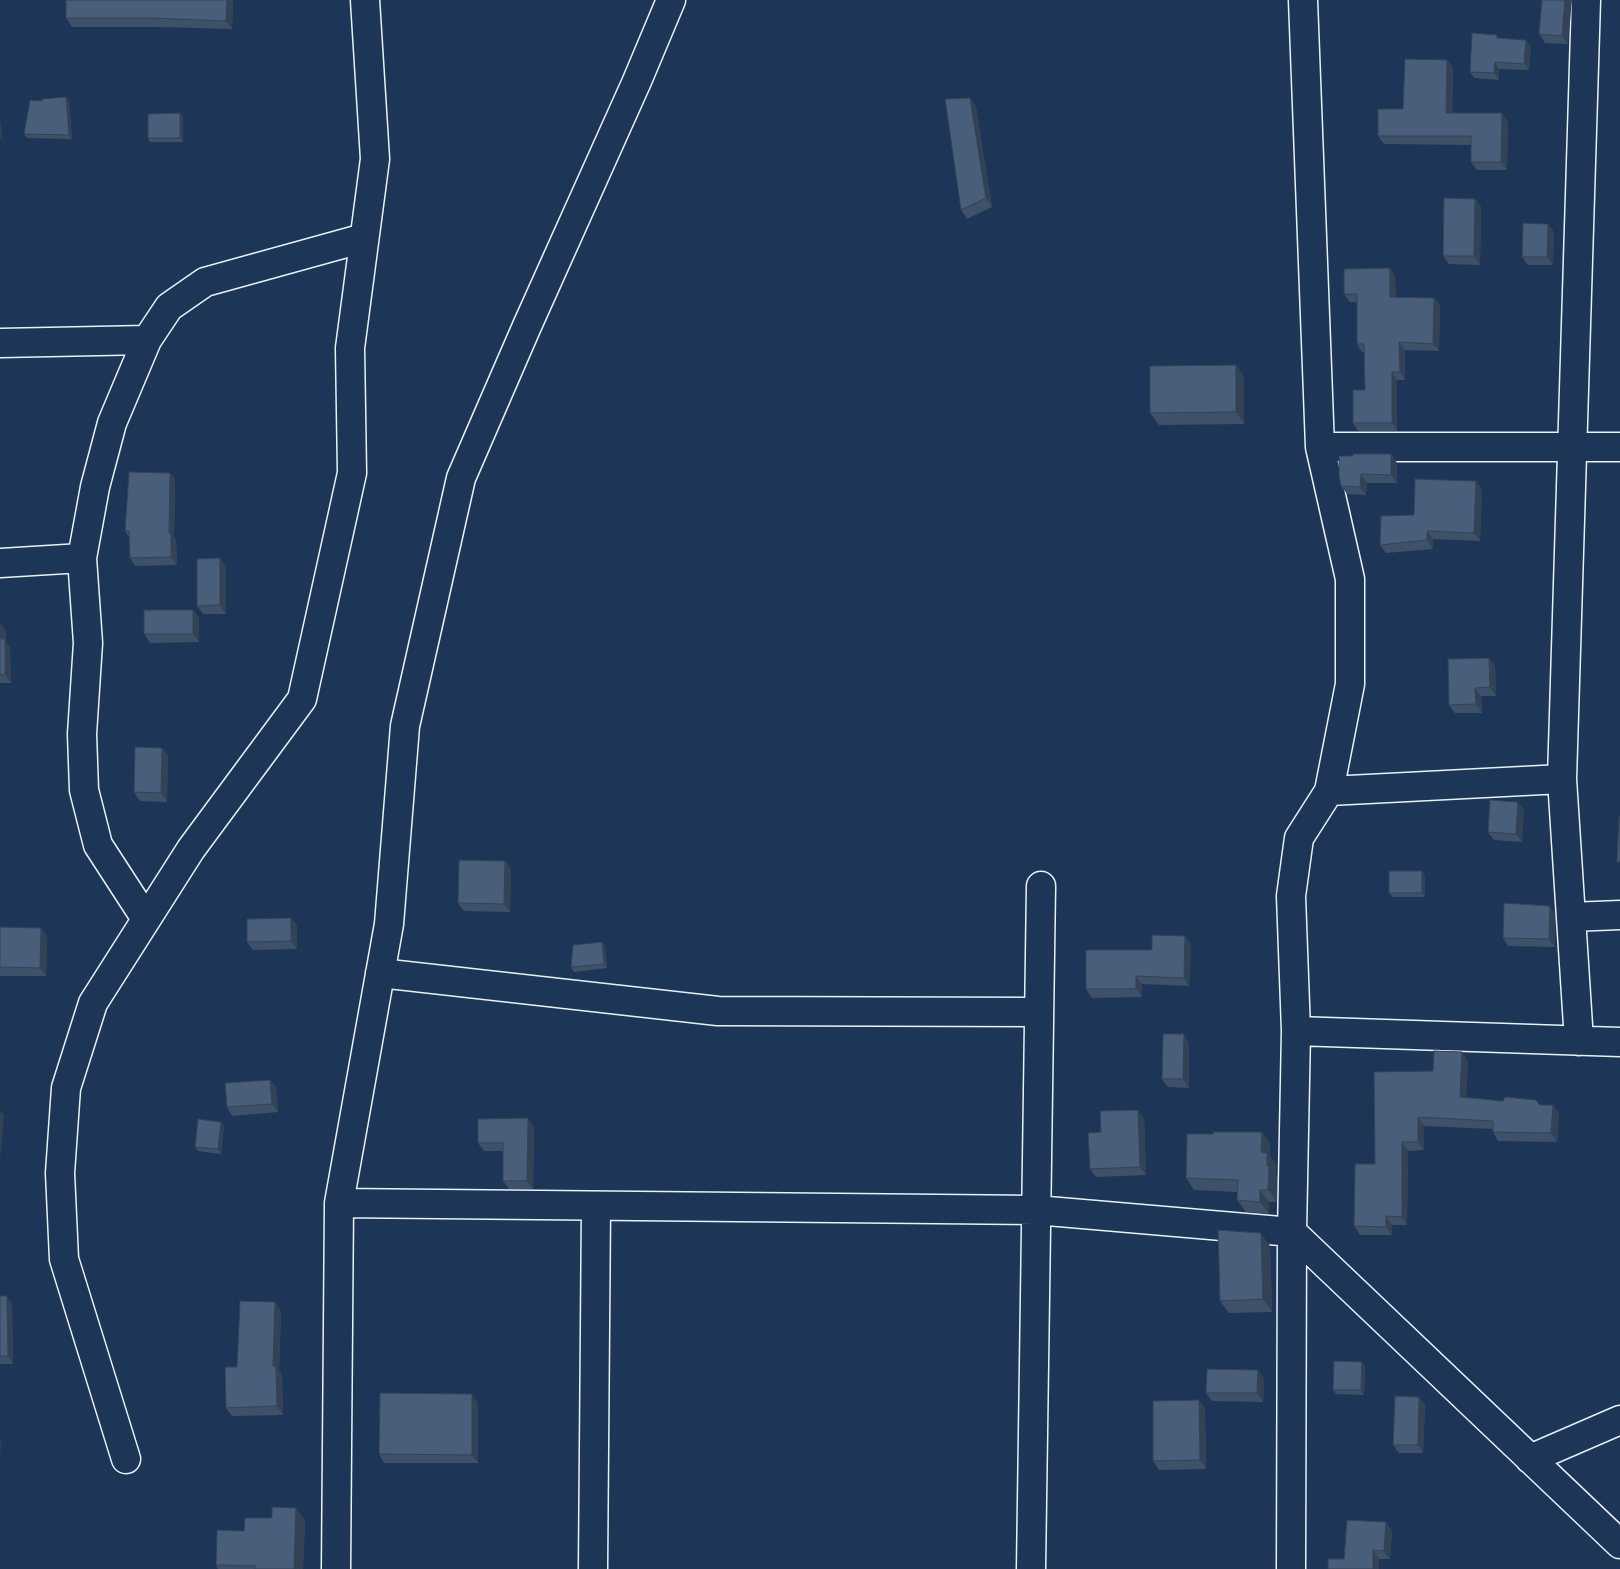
<!DOCTYPE html>
<style>
body{margin:0}
canvas{display:block;background:#1d3557}
</style>
<canvas width="1620" height="1569"></canvas>
<script>
const g = document.querySelector('canvas').getContext('2d');
g.lineJoin = 'round';
function toPath(rows) {
  const path = new Path2D();
  for (const r of rows) {
    path.moveTo(r[0], r[1]);
    for (let i = 2; i < r.length; i += 2) path.lineTo(r[i], r[i + 1]);
  }
  return path;
}
function strokePath(path, color, width, dash) {
  g.strokeStyle = color;
  g.lineWidth = width;
  g.lineCap = dash ? 'butt' : 'round';
  g.setLineDash(dash || []);
  g.stroke(path);
}
function fillPath(path, color) {
  g.fillStyle = color;
  g.fill(path, 'evenodd');
}
const street = toPath([
 [0,343,147,340],
 [1320,447,1620,447],
 [0,563,82,558],
 [1329,791,1562,779],
 [1571,917,1620,915],
 [146,919,98,845,84,790,82,734,88,643,82,558,95,487,112,423,147,340,169,307,205,282,364,238],
 [380,973,718,1011,1039,1012],
 [1296,1031,1620,1042],
 [1579,1041,1562,779,1586,0],
 [339,1203,1036,1210,1292,1232,1620,1544],
 [126,1459,64,1259,60,1173,66,1088,93,1003,191,849,302,699,352,473,350,348,375,159,365,0],
 [1530,1459,1620,1420],
 [336,1569,339,1203,389,924,405,726,461,478,527,326,637,81,671,0],
 [593,1569,596,1206],
 [1031,1569,1041,886],
 [1291,1569,1292,1232,1296,1031,1291,896,1299,838,1329,791,1350,684,1350,579,1320,447,1303,0]
]);
const wall = toPath([
 [233,0,232,29,159,27,72,27,66,18],
 [1542,0,1568,44,1545,43,1539,34],
 [1499,38,1526,40,1531,47,1529,70,1499,69,1499,80,1474,78,1470,72],
 [1447,60,1453,68,1452,113,1508,121,1507,170,1477,170,1471,162,1471,145,1384,144,1378,136],
 [66,97,69,102,72,139,27,138,24,134,42,101],
 [970,98,976,107,992,207,967,219,961,210],
 [180,113,183,117,183,142,150,142,148,138],
 [1475,199,1481,207,1480,265,1449,264,1443,256],
 [1554,232,1553,265,1528,265,1522,257],
 [1390,268,1395,276,1396,297,1434,298,1440,306,1439,351,1405,350,1405,380,1397,380,1397,431,1358,431,1353,423,1365,390,1364,352,1362,352,1357,344,1357,302,1350,302,1344,294],
 [1236,365,1244,377,1244,424,1159,425,1150,413],
 [1391,454,1397,463,1397,483,1367,483,1366,495,1347,494,1341,486,1353,456],
 [170,473,175,480,174,538,176,540,177,565,135,566,130,558,129,537,125,531],
 [1482,490,1480,541,1433,539,1433,549,1386,553,1380,545,1414,515],
 [220,558,226,567,226,614,203,614,197,606],
 [193,610,199,618,199,642,150,643,144,634],
 [0,623,6,631,6,642,10,648,11,683,0,683],
 [1489,658,1495,666,1496,696,1481,696,1482,713,1455,713,1449,705],
 [162,748,168,756,167,802,140,801,134,792],
 [1524,810,1522,842,1494,840,1488,832],
 [505,861,511,870,510,912,464,911,458,903],
 [1425,875,1425,897,1392,897,1389,893],
 [1550,906,1555,914,1555,947,1508,946,1503,938],
 [291,918,297,926,297,949,253,950,247,942],
 [0,927,47,936,46,976,0,976],
 [602,942,605,946,607,968,574,972,571,967],
 [1191,944,1189,986,1142,984,1142,997,1092,998,1086,989,1152,950],
 [1189,1043,1189,1088,1168,1087,1162,1079],
 [1468,1061,1466,1098,1540,1105,1553,1105,1559,1113,1557,1142,1498,1141,1493,1132,1493,1129,1424,1126,1424,1150,1408,1151,1407,1225,1392,1225,1392,1235,1360,1235,1354,1226,1375,1164,1433,1071],
 [270,1080,276,1088,278,1112,232,1116,227,1107],
 [1144,1118,1146,1175,1096,1177,1090,1169,1101,1132],
 [221,1122,224,1126,221,1154,198,1151,195,1147],
 [534,1127,533,1189,509,1189,503,1181,503,1151,484,1151,478,1143],
 [1262,1132,1270,1144,1270,1156,1276,1165,1276,1176,1277,1178,1277,1202,1269,1202,1269,1214,1246,1212,1237,1200,1237,1192,1194,1190,1186,1178,1213,1134],
 [1270,1246,1272,1312,1229,1313,1220,1301],
 [0,1296,12,1304,13,1364,0,1364],
 [281,1311,279,1370,282,1374,283,1415,232,1416,226,1408,237,1367],
 [1365,1367,1364,1395,1336,1394,1333,1390],
 [1264,1378,1263,1402,1212,1401,1206,1393],
 [1419,1397,1425,1405,1423,1453,1399,1453,1393,1445],
 [478,1403,478,1463,384,1463,379,1454],
 [1205,1408,1206,1469,1159,1470,1153,1461],
 [305,1520,303,1569,218,1569,216,1565,244,1531],
 [1392,1531,1390,1559,1379,1559,1379,1569,1328,1569]
]);
const shadedWall = toPath([
 [227,0,233,0,232,29,226,21],
 [1565,0,1572,0,1568,44,1562,36],
 [1526,40,1531,47,1529,70,1524,64],
 [1447,60,1453,68,1452,121,1446,113],
 [1495,62,1499,69,1499,80,1494,73],
 [66,97,69,102,72,139,69,135],
 [970,98,976,107,992,207,986,198],
 [180,113,183,117,183,142,180,138],
 [1502,113,1508,121,1507,170,1501,162],
 [0,119,3,141,0,137],
 [1475,199,1481,207,1480,265,1474,256],
 [1548,224,1554,232,1553,265,1547,257],
 [1390,268,1395,276,1396,305,1390,297],
 [1434,298,1440,306,1439,351,1433,344],
 [1399,342,1405,350,1405,380,1400,372],
 [1236,365,1244,377,1244,424,1236,412],
 [1392,372,1397,380,1397,431,1392,423],
 [1391,454,1397,463,1397,483,1391,475],
 [170,473,175,480,174,538,176,540,177,565,171,557,169,533],
 [1361,474,1367,483,1366,495,1360,487],
 [1476,481,1482,490,1480,541,1474,533],
 [1427,531,1433,539,1433,549,1427,540],
 [220,558,226,567,226,614,220,605],
 [193,610,199,618,199,642,193,634],
 [0,623,6,631,6,642,10,648,11,683,5,674,0,639],
 [1489,658,1495,666,1496,696,1490,687],
 [1475,688,1481,696,1482,713,1476,704],
 [162,748,168,756,167,802,161,793],
 [1518,802,1524,810,1522,842,1516,834],
 [505,861,511,870,510,912,504,904],
 [1422,871,1425,875,1425,897,1422,893],
 [1550,906,1555,914,1555,947,1549,939],
 [291,918,297,926,297,949,291,941],
 [41,928,47,936,46,976,40,968],
 [1185,936,1191,944,1189,986,1184,978],
 [602,942,605,946,607,968,604,964],
 [1136,976,1142,984,1142,997,1136,989],
 [1184,1034,1189,1043,1189,1088,1183,1079],
 [1462,1052,1468,1061,1466,1106,1460,1097],
 [270,1080,276,1088,278,1112,272,1104],
 [1553,1105,1559,1113,1557,1142,1551,1133],
 [0,1110,4,1115,0,1160],
 [1138,1110,1144,1118,1146,1175,1140,1167],
 [1418,1117,1424,1126,1424,1150,1418,1142],
 [528,1118,534,1127,533,1189,527,1181],
 [221,1122,224,1126,221,1154,218,1149],
 [1262,1132,1270,1144,1270,1156,1276,1165,1276,1176,1277,1178,1277,1202,1268,1190,1261,1152],
 [1402,1142,1408,1151,1407,1225,1402,1217],
 [1260,1190,1269,1202,1269,1214,1260,1202],
 [1386,1216,1392,1225,1392,1235,1386,1227],
 [1261,1233,1270,1246,1272,1312,1263,1299],
 [7,1296,12,1304,13,1364,8,1356],
 [275,1302,281,1311,279,1370,282,1374,283,1415,277,1406,273,1366],
 [1362,1362,1365,1367,1364,1395,1361,1390],
 [1258,1370,1264,1378,1263,1402,1257,1393],
 [472,1394,478,1403,478,1463,472,1455],
 [1419,1397,1425,1405,1423,1453,1418,1445],
 [1199,1400,1205,1408,1206,1469,1200,1460],
 [0,1439,1,1440,0,1465],
 [296,1508,305,1520,303,1569,294,1569],
 [1386,1522,1392,1531,1390,1559,1384,1551],
 [1373,1550,1379,1559,1379,1569,1373,1569]
]);
const building = toPath([
 [66,0,227,0,226,21,153,18,66,18,66,0],
 [1542,0,1565,0,1562,36,1539,34,1542,0],
 [1472,33,1497,35,1497,38,1526,40,1524,64,1495,62,1494,73,1470,72,1472,33],
 [1405,59,1447,60,1446,113,1502,113,1501,162,1471,162,1471,136,1378,136,1378,109,1403,109,1405,59],
 [66,97,69,135,24,134,30,100,42,101,42,99,66,97],
 [970,98,986,198,961,210,945,99,970,98],
 [180,113,180,138,148,138,148,114,180,113],
 [1444,198,1475,199,1474,256,1443,256,1444,198],
 [1523,223,1548,224,1547,257,1522,257,1523,223],
 [1390,268,1390,297,1434,298,1433,344,1399,342,1400,372,1392,372,1392,423,1353,423,1353,390,1365,390,1364,344,1357,344,1357,294,1344,294,1344,269,1390,268],
 [1236,365,1236,412,1150,413,1150,366,1236,365],
 [1353,454,1391,454,1391,475,1361,474,1360,487,1341,486,1339,476,1339,456,1353,456,1353,454],
 [129,472,170,473,169,533,171,533,171,557,130,558,129,531,125,531,129,472],
 [1415,479,1476,481,1474,533,1427,531,1427,540,1380,545,1381,516,1414,515,1415,479],
 [220,558,220,605,197,606,197,559,220,558],
 [144,610,193,610,193,634,144,634,144,610],
 [0,623,0,639,5,639,5,674,0,675,0,623],
 [1489,658,1490,687,1475,688,1476,704,1449,705,1448,659,1489,658],
 [135,747,162,748,161,793,134,792,135,747],
 [1490,800,1518,802,1516,834,1488,832,1490,800],
 [1619,816,1620,816,1620,862,1617,862,1619,816],
 [459,860,505,861,504,904,458,903,459,860],
 [1389,871,1422,871,1422,893,1389,893,1389,871],
 [1504,903,1550,906,1549,939,1503,938,1504,903],
 [291,918,291,941,247,942,247,919,291,918],
 [0,927,41,928,40,968,0,967,0,927],
 [1152,935,1185,936,1184,978,1136,976,1136,989,1086,989,1086,950,1152,950,1152,935],
 [602,942,604,964,571,967,573,945,602,942],
 [1163,1034,1184,1034,1183,1079,1162,1079,1163,1034],
 [1434,1051,1462,1052,1460,1097,1503,1101,1505,1097,1536,1100,1540,1105,1553,1105,1551,1133,1493,1132,1493,1121,1418,1117,1418,1142,1402,1142,1402,1217,1386,1216,1386,1227,1354,1226,1355,1164,1375,1164,1374,1072,1433,1071,1434,1051],
 [270,1080,272,1104,227,1107,225,1083,270,1080],
 [1138,1110,1140,1167,1090,1169,1088,1133,1101,1132,1100,1111,1138,1110],
 [528,1118,527,1181,503,1181,503,1143,478,1143,478,1119,528,1118],
 [198,1119,221,1122,218,1149,195,1147,198,1119],
 [1213,1132,1262,1132,1261,1152,1267,1153,1267,1166,1269,1166,1268,1190,1260,1190,1260,1202,1237,1200,1238,1180,1186,1178,1187,1134,1213,1134,1213,1132],
 [1218,1230,1261,1233,1263,1299,1220,1301,1218,1230],
 [0,1296,7,1296,8,1356,0,1356,0,1296],
 [240,1301,275,1302,273,1366,276,1366,277,1406,226,1408,225,1367,237,1367,240,1301],
 [1334,1361,1362,1362,1361,1390,1333,1390,1334,1361],
 [1207,1369,1258,1370,1257,1393,1206,1393,1207,1369],
 [380,1393,472,1394,472,1455,379,1454,380,1393],
 [1395,1396,1419,1397,1418,1445,1393,1445,1395,1396],
 [1199,1400,1200,1460,1153,1461,1153,1401,1199,1400],
 [272,1507,296,1508,294,1569,255,1569,255,1566,216,1565,217,1530,244,1531,245,1518,272,1518,272,1507],
 [1347,1520,1386,1522,1384,1551,1373,1550,1373,1569,1328,1569,1328,1559,1344,1559,1347,1520]
]);
strokePath(street, '#e8f1f8', 31);
strokePath(street, '#1d3557', 28);
fillPath(wall, '#3f5169');
fillPath(shadedWall, '#334255');
fillPath(building, '#495e7a');
strokePath(building, '#334255', 1);
</script>
